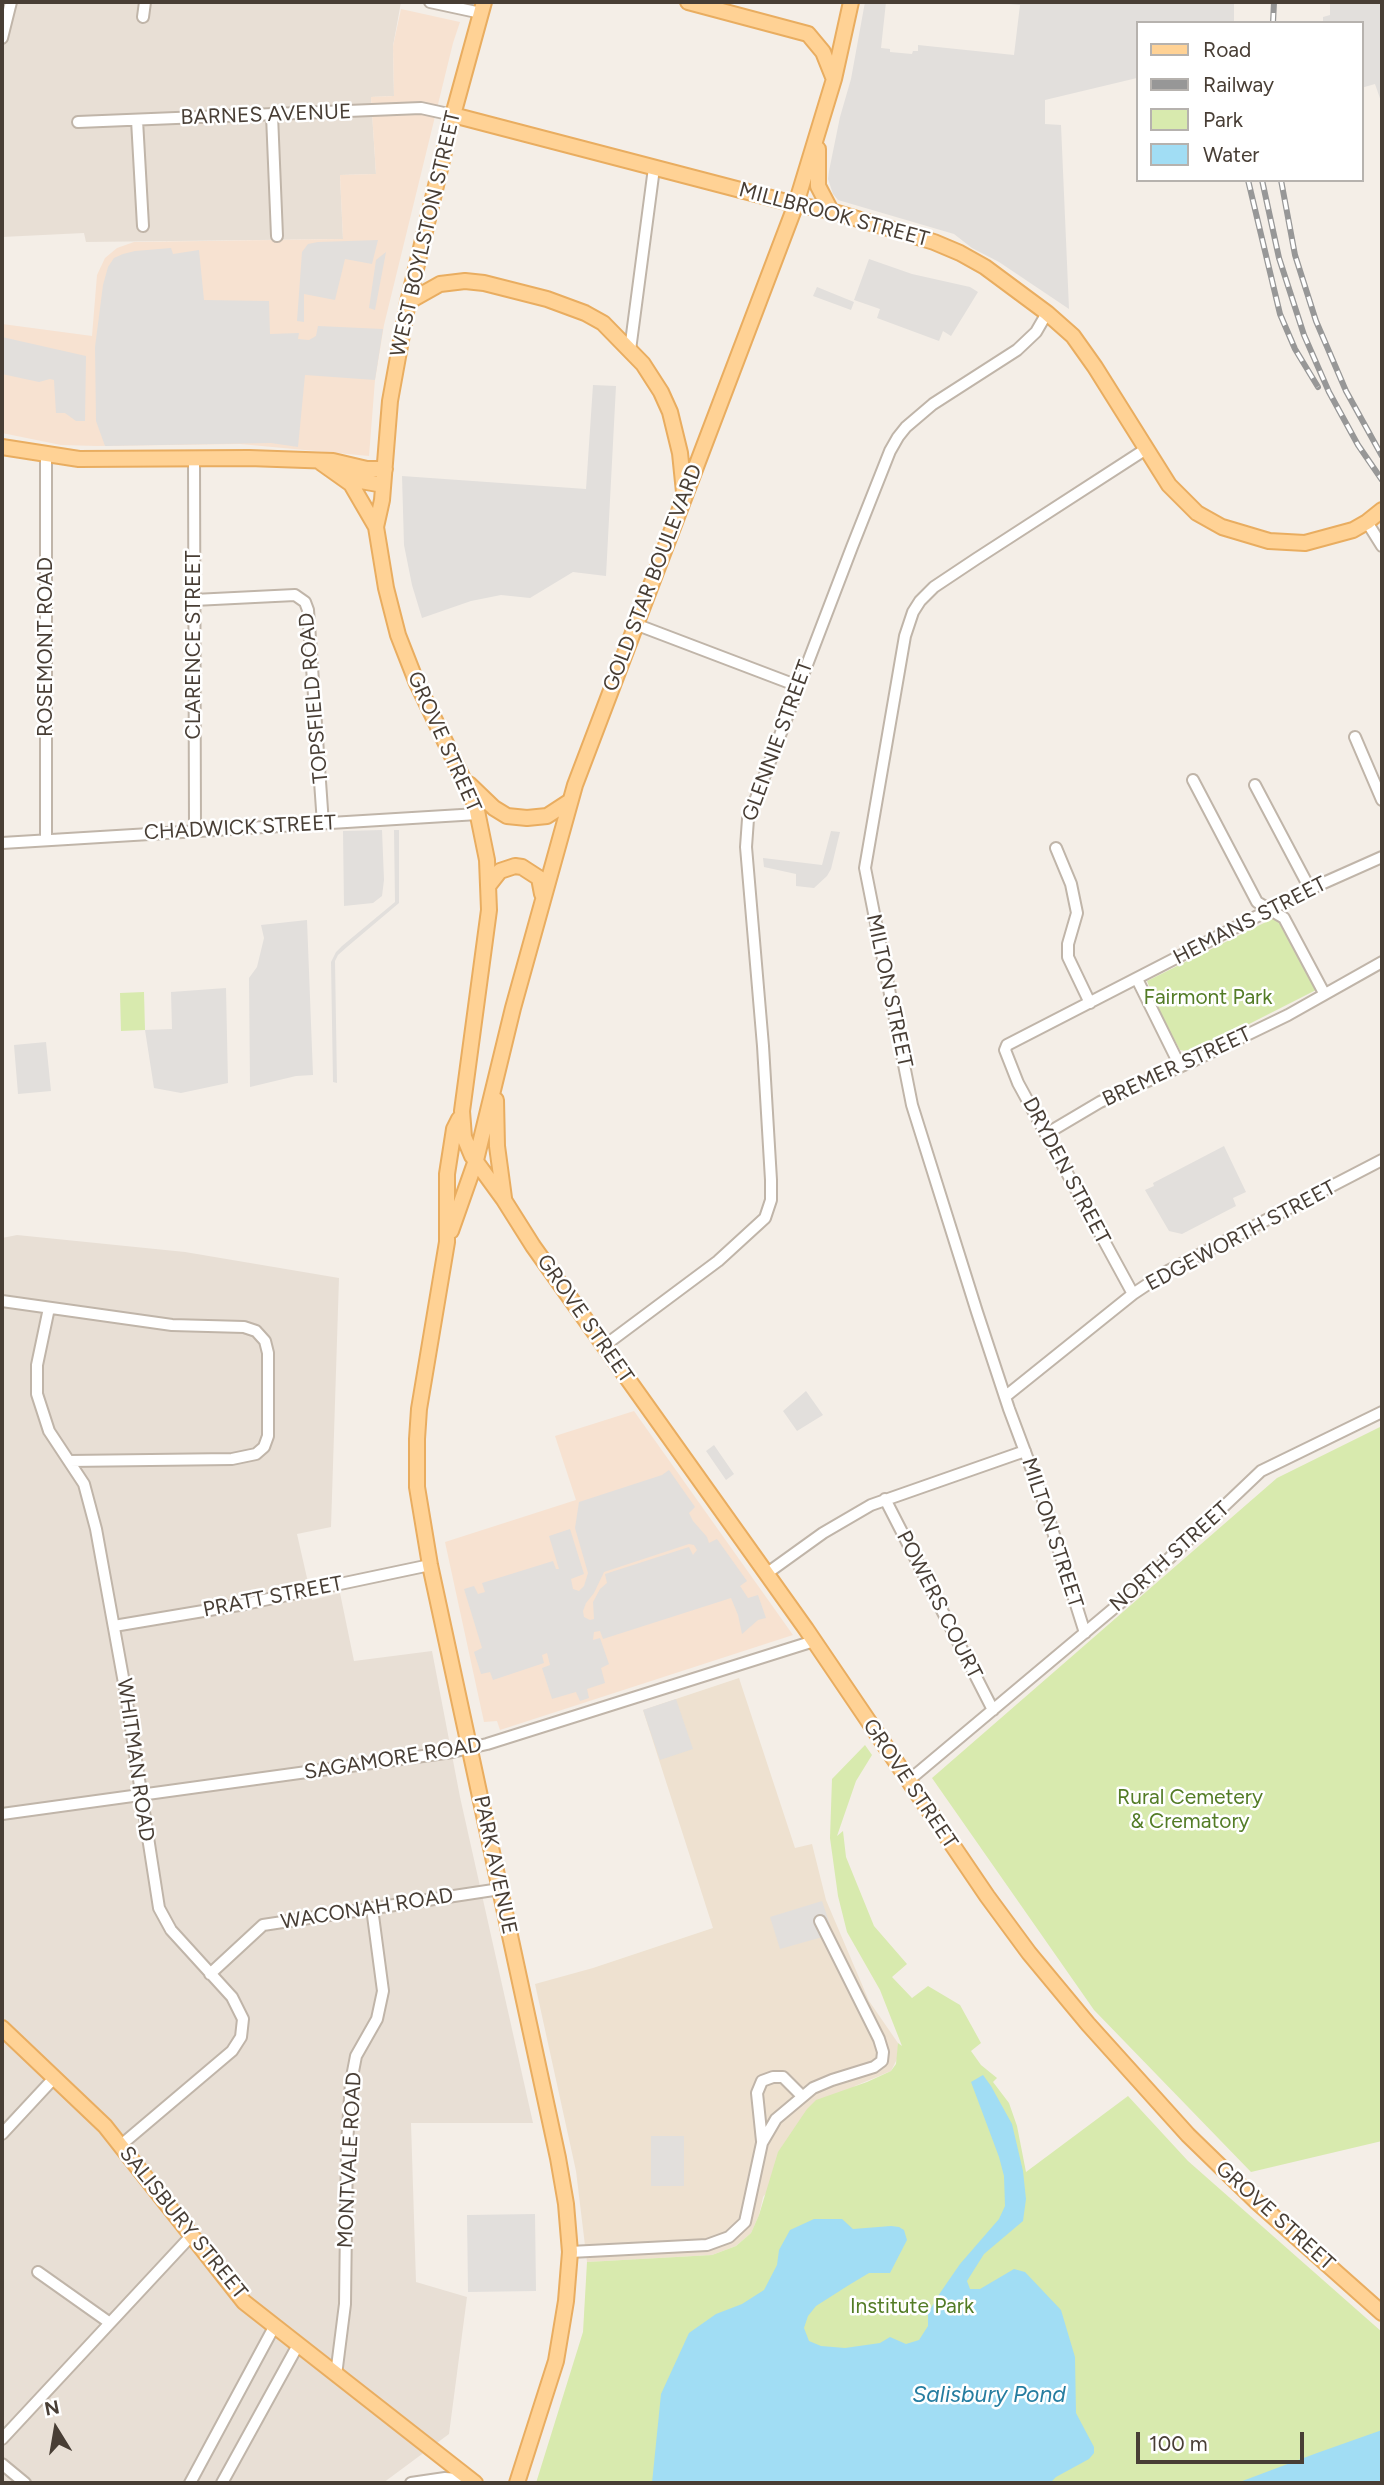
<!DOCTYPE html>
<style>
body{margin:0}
#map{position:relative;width:1384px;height:2485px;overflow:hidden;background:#f4eee7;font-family:Figtree,sans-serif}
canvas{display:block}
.frame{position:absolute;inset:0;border:4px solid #483e35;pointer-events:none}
.legend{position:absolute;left:1136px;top:21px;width:228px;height:161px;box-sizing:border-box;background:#fff;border:2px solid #b6b2ae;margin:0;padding:9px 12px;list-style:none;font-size:21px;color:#483e35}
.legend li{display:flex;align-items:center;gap:14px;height:35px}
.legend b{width:35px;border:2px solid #b6b2ae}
.north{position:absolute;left:21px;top:2394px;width:70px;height:70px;-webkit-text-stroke:5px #fff;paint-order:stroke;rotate:349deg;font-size:19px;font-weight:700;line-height:28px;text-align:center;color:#483e35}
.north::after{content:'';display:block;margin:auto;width:24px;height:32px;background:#483e35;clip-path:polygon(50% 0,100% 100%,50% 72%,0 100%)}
.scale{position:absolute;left:1136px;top:2432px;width:168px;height:32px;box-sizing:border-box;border:4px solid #483e35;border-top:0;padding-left:9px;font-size:21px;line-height:24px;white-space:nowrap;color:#483e35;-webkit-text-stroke:5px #fff;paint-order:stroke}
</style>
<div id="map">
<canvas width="1384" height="2485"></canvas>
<div class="frame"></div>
<ul class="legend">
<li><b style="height:9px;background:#ffd295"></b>Road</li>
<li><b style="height:9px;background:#979797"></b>Railway</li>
<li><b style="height:19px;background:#d8eaae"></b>Park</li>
<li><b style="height:19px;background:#a1ddf4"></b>Water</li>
</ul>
<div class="north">N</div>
<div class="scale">100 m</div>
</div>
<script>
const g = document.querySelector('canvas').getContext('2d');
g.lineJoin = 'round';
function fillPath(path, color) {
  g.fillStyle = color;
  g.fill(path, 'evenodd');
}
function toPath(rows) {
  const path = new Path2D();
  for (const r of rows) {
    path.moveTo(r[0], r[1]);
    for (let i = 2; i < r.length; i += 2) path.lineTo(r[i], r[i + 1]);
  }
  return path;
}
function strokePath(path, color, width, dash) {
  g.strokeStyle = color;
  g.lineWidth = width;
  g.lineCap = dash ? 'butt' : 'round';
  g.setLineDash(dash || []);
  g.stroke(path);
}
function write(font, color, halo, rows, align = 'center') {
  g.font = font + ' Figtree,sans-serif';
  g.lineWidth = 5;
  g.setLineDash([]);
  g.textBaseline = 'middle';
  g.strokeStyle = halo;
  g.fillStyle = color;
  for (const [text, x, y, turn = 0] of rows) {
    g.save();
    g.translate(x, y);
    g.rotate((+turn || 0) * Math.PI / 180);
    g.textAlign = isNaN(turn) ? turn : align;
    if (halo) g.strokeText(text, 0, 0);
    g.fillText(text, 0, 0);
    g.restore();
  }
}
const residential = toPath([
 [2,2,401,2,393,46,394,96,371,97,376,174,340,175,343,239,86,242,84,233,2,237],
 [17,1235,185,1252,339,1278,331,1527,297,1534,312,1600,340,1593,354,1661,432,1651,460,1797,533,2123,411,2123,416,2282,467,2297,449,2434,383,2483,2,2483,2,1238]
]);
const commercial = toPath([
 [401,9,460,22,453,43,384,325,375,380,369,456,240,444,97,446,61,445,2,433,2,324,92,336,97,275,105,258,117,248,134,242,343,239,340,175,376,174,371,97,394,96,393,46],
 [634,1411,793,1635,500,1730,497,1721,484,1722,445,1542,576,1500,555,1436]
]);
const education = toPath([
 [739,1678,795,1848,812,1844,826,1900,869,2001,898,2043,898,2057,891,2071,855,2086,763,2197,759,2215,751,2233,736,2246,712,2255,587,2262,576,2171,535,1984,593,1968,713,1928,643,1710]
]);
const green = toPath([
 [1276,917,1316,990,1194,1052,1180,1050,1158,1010,1147,981],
 [144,992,145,1030,121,1031,120,993],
 [1382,1426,1382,2141,1251,2172,1094,2010,932,1778,1277,1478],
 [865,1745,872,1755,856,1781,837,1836,843,1831,846,1857,874,1926,907,1964,892,1977,912,1998,928,1986,960,2005,981,2043,971,2051,981,2065,997,2078,993,2082,1009,2103,1017,2126,1026,2172,1128,2096,1188,2161,1382,2332,1382,2483,536,2483,583,2332,587,2262,712,2255,736,2246,751,2233,759,2215,778,2152,807,2109,816,2100,867,2082,891,2071,896,2064,898,2043,902,2046,880,1990,847,1932,838,1896,830,1838,832,1779]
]);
const parking = toPath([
 [865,2,886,2,881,48,890,49,890,52,912,54,913,51,918,51,918,45,1014,55,1020,5,987,2,1234,2,1234,23,1137,23,1137,78,1045,100,1045,124,1061,125,1069,309,999,262,972,248,954,234,838,200,833,194,828,179,829,171,840,117,851,79],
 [1330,2,1382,2,1382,104,1375,84,1361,88,1361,23,1323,23,1323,17,1330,15],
 [378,240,372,264,345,259,335,300,304,294,304,322,297,321,302,252,308,244,318,242],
 [171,248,173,254,199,250,204,300,269,301,270,334,299,333,298,339,309,340,316,336,318,326,383,329,375,380,305,375,298,447,271,443,105,446,96,421,95,347,103,285,108,267,114,258,123,254,135,251],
 [386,252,375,310,369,308,376,260],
 [869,259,912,274,970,287,978,292,951,336,943,331,939,341,877,318,880,309,854,300],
 [817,287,854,302,851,310,813,296],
 [2,337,86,356,85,421,76,421,65,413,56,413,54,380,50,379,39,382,2,374],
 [593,385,616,386,606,576,573,572,530,598,501,595,471,601,422,618,412,585,404,545,402,476,586,489],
 [382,830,384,880,382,896,373,903,344,906,343,831],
 [394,830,399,830,399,903,347,947,338,955,335,961,337,1083,333,1082,331,962,336,952,342,946,395,902],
 [831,831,840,832,831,869,827,876,814,888,796,886,796,874,764,867,763,858,822,865],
 [307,920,313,1075,296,1076,250,1087,249,978,257,967,264,938,261,925],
 [226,988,228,1083,181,1093,154,1088,145,1030,172,1029,171,992],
 [46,1042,51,1091,18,1094,14,1045],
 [1224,1146,1246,1192,1233,1198,1236,1206,1182,1234,1169,1231,1145,1190,1154,1186,1153,1183],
 [806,1391,823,1415,797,1431,783,1411],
 [714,1445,734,1474,726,1480,706,1451],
 [669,1470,695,1507,689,1513,693,1521,707,1537,709,1543,717,1539,747,1581,740,1586,748,1598,758,1595,766,1618,758,1620,742,1634,738,1615,731,1598,603,1639,600,1631,594,1632,593,1640,600,1638,609,1664,601,1668,605,1683,587,1689,589,1698,580,1701,576,1692,552,1699,542,1668,550,1665,547,1653,542,1655,544,1663,493,1680,490,1672,481,1674,474,1652,482,1648,464,1589,474,1586,478,1594,485,1592,482,1583,553,1561,556,1569,559,1569,549,1536,570,1529,584,1574,571,1579,573,1589,579,1591,584,1586,588,1573,575,1528,579,1502,662,1475],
 [689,1544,694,1545,697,1550,693,1555,689,1547,605,1574,607,1583,600,1589,593,1602,594,1619,590,1620,584,1617,583,1611,586,1603,594,1593,604,1572],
 [676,1699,693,1749,660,1760,643,1710],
 [822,1901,833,1934,780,1949,770,1917],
 [651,2136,684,2136,684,2186,651,2186],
 [535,2214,536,2291,468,2292,467,2215]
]);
const water = toPath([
 [983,2075,991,2086,1012,2124,1023,2171,1026,2199,1023,2221,984,2254,967,2281,970,2289,980,2289,1014,2269,1025,2272,1061,2310,1075,2357,1076,2413,1094,2447,1094,2453,1089,2459,1056,2477,1050,2483,652,2483,661,2394,689,2333,716,2314,742,2304,764,2290,777,2265,779,2250,790,2230,814,2219,842,2219,853,2229,891,2226,899,2227,904,2230,907,2240,890,2273,869,2273,849,2285,816,2306,808,2316,804,2328,809,2341,821,2346,845,2348,880,2343,890,2337,906,2344,919,2340,928,2326,928,2313,940,2293,960,2264,999,2219,1005,2206,1004,2176,999,2157,971,2082],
 [1382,2430,1382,2483,1237,2483,1317,2453]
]);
const minor = toPath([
 [430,2,481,13],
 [143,17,145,2],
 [2,38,11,2],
 [272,115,277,236],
 [137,120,143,226],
 [78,122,421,108,453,115],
 [630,350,654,168],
 [46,455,46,840],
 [194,458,195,831],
 [1367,522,1382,546],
 [194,600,295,595,305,602,308,610,323,824],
 [635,624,798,686],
 [1355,737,1382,800],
 [1193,780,1257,902,1284,918,1324,993],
 [1255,785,1310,889],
 [2,843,478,814],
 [1056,848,1071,884,1077,913,1068,944,1068,957,1090,1003],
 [1137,979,1180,1066],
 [1046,1134,1100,1102,1195,1060,1288,1015,1382,962],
 [1133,1294,1018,1083,1005,1050,1007,1045,1310,889,1382,857],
 [2,1301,172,1325,244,1327,256,1331,265,1341,268,1353,268,1436,264,1447,256,1454,232,1459,69,1461],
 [49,1308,37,1365,37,1394,49,1431,84,1484,96,1529,124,1683,159,1908,171,1930,232,1997,243,2019,241,2037,232,2051,121,2145],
 [604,1346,718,1261,765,1218,771,1200,771,1180,763,1046,746,847,748,819,852,547,890,451,898,437,906,427,933,404,1017,350,1036,332,1047,313],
 [1006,1396,1133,1294,1166,1272,1382,1160],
 [885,1499,993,1710],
 [766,1574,823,1533,871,1505,1025,1451],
 [114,1626,245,1604,430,1565],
 [1085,1633,1042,1497,1009,1409,977,1312,912,1105,865,868,905,636,913,612,920,601,934,587,976,559,1146,449],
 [908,1781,1138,1588,1261,1471,1382,1412],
 [2,1814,452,1752,487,1744,814,1641],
 [210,1974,263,1925,500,1889],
 [2,2134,55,2077],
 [762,2141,757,2093,762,2081,773,2077,783,2077,802,2096],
 [570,2252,707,2245,729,2237,745,2222,762,2143,776,2119,813,2088,832,2080,874,2067,882,2061,883,2052,879,2039,820,1921],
 [38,2272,110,2323],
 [336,2375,345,2304,347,2144,351,2082,356,2056,377,2019,383,1991,372,1908],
 [2,2439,191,2236],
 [2,2464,25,2483],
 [190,2483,274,2327],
 [222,2483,298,2345],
 [411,2483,445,2478,471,2480]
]);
const major = toPath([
 [484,2,453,115,408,302,390,401,382,500,376,527,386,588,398,635,416,681,476,806,487,860,489,910,462,1111,464,1137,472,1156,504,1200,533,1246,806,1629,987,1896,1029,1953,1088,2024,1188,2135,1257,2202,1382,2313],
 [688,2,808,34,823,52,833,77],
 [453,115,798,205,831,211,934,242,960,253,985,267,1047,313,1073,336,1095,367,1169,485,1197,513,1222,527,1269,541,1305,543,1353,530,1367,522,1382,510],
 [818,149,818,186,831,211],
 [408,302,440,284,465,281,484,283,547,299,585,313,603,323,643,364,661,392,670,412,680,453,684,492],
 [2,447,79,459,249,458,333,461,367,469,385,469],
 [320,462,351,484,376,527],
 [345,474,361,481,383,485],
 [469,784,494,808,507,816,527,818,547,816,570,801],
 [489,885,500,871,515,866,522,867,539,878,542,894],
 [496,1100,497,1146,504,1198],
 [459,1119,454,1129,447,1174,447,1242,419,1409,417,1439,417,1487,430,1565,558,2158,566,2204,570,2252,566,2301,556,2361,517,2483],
 [451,1231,476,1160,513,1008,575,785,796,204,834,79,851,2],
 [2,2028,105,2126,244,2302,475,2483]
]);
const rail = toPath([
 [1273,23,1274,2],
 [1248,180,1280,314,1295,349,1318,387],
 [1262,180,1279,258,1304,335,1329,392,1358,445,1382,480],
 [1281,180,1295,255,1316,321,1346,391,1382,456]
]);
const streetNames = [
 ["BARNES AVENUE",266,115,-2],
 ["MILLBROOK STREET",834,215,15],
 ["WEST BOYLSTON STREET",426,234,-77],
 ["GOLD STAR BOULEVARD",653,578,-69],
 ["CLARENCE STREET",194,645,-90],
 ["ROSEMONT ROAD",46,647,-90],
 ["TOPSFIELD ROAD",314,698,-95],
 ["GLENNIE STREET",778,741,-70],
 ["GROVE STREET",444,742,66],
 ["CHADWICK STREET",240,828,-3],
 ["HEMANS STREET",1250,921,-27],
 ["MILTON STREET",889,991,78],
 ["BREMER STREET",1177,1067,-25],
 ["DRYDEN STREET",1066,1171,62],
 ["EDGEWORTH STREET",1241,1236,-28],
 ["GROVE STREET",585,1319,55],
 ["MILTON STREET",1052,1533,72],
 ["NORTH STREET",1170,1557,-42],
 ["PRATT STREET",273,1597,-11],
 ["POWERS COURT",939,1605,63],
 ["SAGAMORE ROAD",393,1759,-9],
 ["WHITMAN ROAD",135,1760,82],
 ["GROVE STREET",910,1784,56],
 ["PARK AVENUE",495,1865,78],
 ["WACONAH ROAD",367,1909,-9],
 ["MONTVALE ROAD",350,2160,-87],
 ["GROVE STREET",1275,2216,42],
 ["SALISBURY STREET",183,2223,51]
];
const parkNames = [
 ["Fairmont Park",1208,998],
 ["Rural Cemetery",1190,1798],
 ["& Crematory",1190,1822],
 ["Institute Park",912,2307]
];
const waterNames = [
 ["Salisbury Pond",989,2395]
];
fillPath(residential, '#e8dfd5');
fillPath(commercial, '#f7e2d1');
fillPath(education, '#eee1d0');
fillPath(green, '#d8eaae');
fillPath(parking, '#e2dfdc');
fillPath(water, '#a1ddf4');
strokePath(minor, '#c0b5a9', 14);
strokePath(major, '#e9ad60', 18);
strokePath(minor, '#fff', 10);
strokePath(major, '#ffd295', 14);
strokePath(rail, '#979797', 6);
strokePath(rail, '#fff', 3.5, [10]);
write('21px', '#483e35', '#fff', streetNames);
write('21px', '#537c26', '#fff', parkNames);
write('italic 23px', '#257da0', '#fff', waterNames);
</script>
